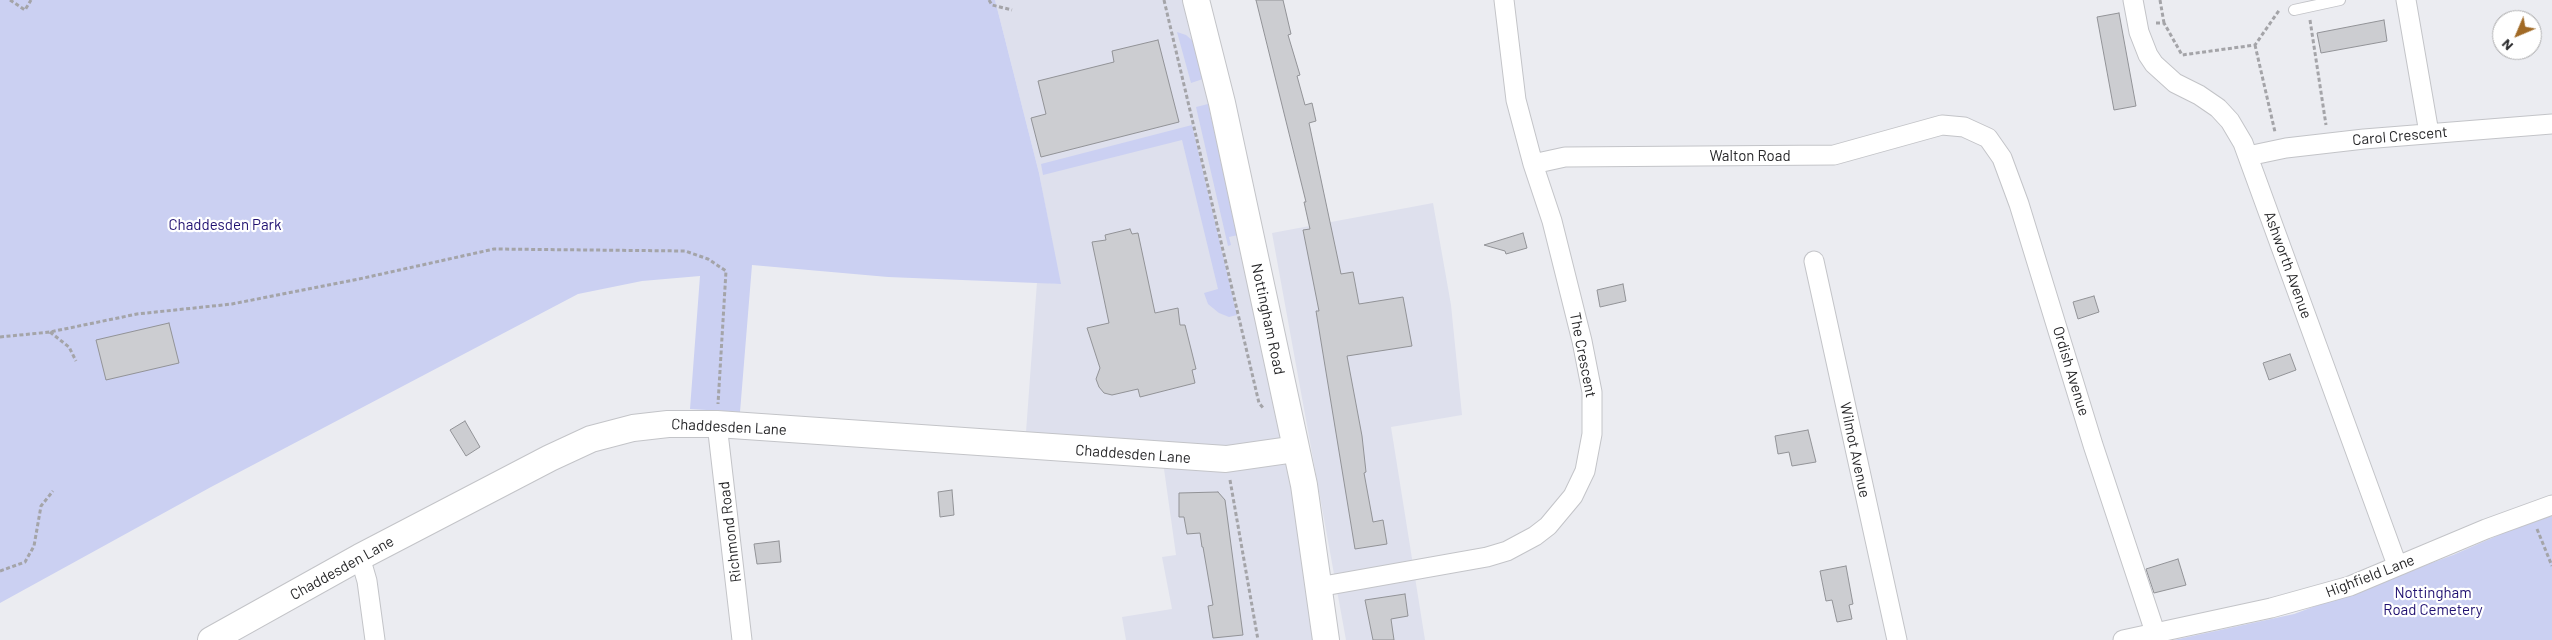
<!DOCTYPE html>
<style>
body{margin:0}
#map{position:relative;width:2552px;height:640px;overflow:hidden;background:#ebecf1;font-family:Barlow,sans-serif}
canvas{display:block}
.north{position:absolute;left:2492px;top:10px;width:50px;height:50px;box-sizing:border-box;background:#fff;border:1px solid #a9a9aa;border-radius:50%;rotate:225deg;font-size:14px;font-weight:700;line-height:20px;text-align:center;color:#28282a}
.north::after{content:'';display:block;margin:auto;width:18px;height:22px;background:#a16a26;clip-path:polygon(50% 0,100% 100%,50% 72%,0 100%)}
</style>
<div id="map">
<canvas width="2552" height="640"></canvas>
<div class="north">N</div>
</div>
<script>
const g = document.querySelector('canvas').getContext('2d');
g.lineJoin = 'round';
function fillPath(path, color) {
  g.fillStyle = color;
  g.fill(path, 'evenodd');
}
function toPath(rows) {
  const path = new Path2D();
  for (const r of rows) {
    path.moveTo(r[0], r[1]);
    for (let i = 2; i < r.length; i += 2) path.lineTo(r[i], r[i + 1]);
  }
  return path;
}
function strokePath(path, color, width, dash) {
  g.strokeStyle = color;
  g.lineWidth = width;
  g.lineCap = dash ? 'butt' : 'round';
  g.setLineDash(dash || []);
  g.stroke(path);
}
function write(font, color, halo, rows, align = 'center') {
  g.font = font + ' Barlow,sans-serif';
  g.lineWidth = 4.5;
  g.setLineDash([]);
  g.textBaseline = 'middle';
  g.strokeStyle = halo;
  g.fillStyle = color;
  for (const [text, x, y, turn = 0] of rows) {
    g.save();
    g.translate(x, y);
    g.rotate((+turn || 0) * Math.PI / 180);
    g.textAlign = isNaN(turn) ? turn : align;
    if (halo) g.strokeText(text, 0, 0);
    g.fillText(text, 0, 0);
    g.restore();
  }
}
const built = toPath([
 [995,0,1185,0,1279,412,1317,640,1126,640,1122,617,1172,609,1162,557,1176,555,1164,469,1151,445,1026,432,1037,282,1060,284,1039,173],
 [1433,203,1451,305,1462,415,1391,427,1425,640,1346,640,1272,233]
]);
const green = toPath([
 [0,0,995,0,1039,173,1061,284,888,277,752,265,740,412,690,409,700,276,642,281,578,294,211,487,0,603],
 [1177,32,1186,35,1195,43,1203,79,1191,83],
 [1208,104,1238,235,1229,237,1231,245,1228,246,1196,107],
 [1192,125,1237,315,1229,317,1219,313,1208,304,1204,293,1218,289,1182,140,1043,175,1041,164],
 [2552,516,2552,640,2174,640,2294,614,2453,555,2524,524]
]);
const building = toPath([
 [1256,0,1283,0,1291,34,1288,35,1300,75,1297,76,1305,105,1312,103,1316,121,1309,123,1341,274,1353,272,1359,304,1403,297,1412,346,1347,356,1362,436,1366,472,1364,473,1373,522,1383,520,1387,544,1355,549,1316,311,1319,311,1303,230,1310,229,1304,202,1306,202,1256,0],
 [2119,13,2136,106,2114,110,2097,17,2119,13],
 [2384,20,2387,41,2321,53,2317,33,2384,20],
 [1158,40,1179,122,1041,157,1031,118,1046,114,1038,81,1114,62,1112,51,1158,40],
 [1130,229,1132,234,1138,233,1155,313,1178,308,1180,325,1185,325,1196,369,1192,370,1195,383,1140,397,1138,389,1112,395,1104,393,1099,387,1096,379,1100,368,1087,328,1109,323,1092,242,1106,240,1105,235,1130,229],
 [1523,233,1527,248,1506,254,1505,251,1484,245,1523,233],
 [1623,284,1626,301,1600,307,1597,290,1623,284],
 [2094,296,2099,312,2078,319,2073,302,2094,296],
 [169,323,179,363,106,380,96,340,169,323],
 [2290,354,2296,370,2269,380,2263,363,2290,354],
 [465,421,480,447,466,456,450,430,465,421],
 [1808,430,1816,462,1792,466,1789,452,1778,454,1775,436,1808,430],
 [952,490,954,515,940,517,938,492,952,490],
 [1218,492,1225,500,1243,635,1213,638,1208,606,1213,605,1203,547,1202,547,1200,533,1187,534,1184,517,1179,517,1179,493,1218,492],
 [779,541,781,562,757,564,754,544,779,541],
 [2178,559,2186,585,2154,593,2146,569,2178,559],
 [1846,566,1853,604,1849,605,1852,619,1837,622,1832,600,1826,601,1820,571,1846,566],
 [1405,594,1408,616,1391,619,1394,640,1373,640,1365,600,1405,594]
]);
const path = toPath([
 [10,0,25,10,31,0],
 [989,0,992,5,1012,10],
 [1164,0,1259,403,1264,409],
 [2160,0,2164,23],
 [2310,20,2326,125],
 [2156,23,2164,23,2182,55,2255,45,2280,9],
 [2255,45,2275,132],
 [50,332,69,347,76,361],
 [0,337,50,332,137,314,232,304,359,279,494,249,685,251,708,259,726,271,718,404],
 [1230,480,1258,640],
 [2537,529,2552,566],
 [0,571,25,562,34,546,41,506,53,491]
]);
const lane = toPath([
 [2294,10,2340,0]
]);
const street = toPath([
 [2133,0,2139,32,2148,55,2154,64,2175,83,2199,95,2218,108,2230,121,2243,143,2397,565],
 [2406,0,2429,133],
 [2248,156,2286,148,2364,139,2552,124],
 [1533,164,1565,157,1834,155,1942,125,1964,127,1988,138,2002,158,2019,204,2093,445,2155,632],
 [1814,261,1897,640],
 [717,424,742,640],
 [360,557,367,581,375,640],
 [1318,587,1487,557,1507,551,1535,536,1548,526,1573,496,1585,471,1592,434,1592,392,1582,341,1552,221,1533,164,1516,100,1504,0],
 [2123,640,2271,608,2350,586,2486,529,2552,505]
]);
const secondary = toPath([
 [1196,0,1222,103,1304,485,1326,640],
 [211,640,360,557,550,458,591,439,633,428,668,424,717,424,1226,459,1296,449]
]);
const streetNames = [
 ["Carol Crescent",2400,136,-5],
 ["Walton Road",1750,156],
 ["Ashworth Avenue",2288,265,70],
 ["Nottingham Road",1268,319,78],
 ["The Crescent",1583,355,79],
 ["Ordish Avenue",2071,371,73],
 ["Chaddesden Lane",729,427,3],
 ["Wilmot Avenue",1855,450,78],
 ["Chaddesden Lane",1133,454,4],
 ["Richmond Road",730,532,-97],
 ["Chaddesden Lane",342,568,-29],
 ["Highfield Lane",2370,576,-21]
];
const parkNames = [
 ["Chaddesden Park",225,225],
 ["Nottingham",2433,593],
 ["Road Cemetery",2433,610]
];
fillPath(built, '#dee0ed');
fillPath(green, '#cbd0f2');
fillPath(building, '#cccdd1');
strokePath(building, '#929397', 1);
strokePath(lane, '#c3c4c8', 12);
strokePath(street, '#c3c4c8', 21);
strokePath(secondary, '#c3c4c8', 28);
strokePath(path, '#a4a4a8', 3, [4, 2.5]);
strokePath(lane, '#fff', 10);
strokePath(street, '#fff', 19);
strokePath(secondary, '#fff', 26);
write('15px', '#28282a', '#fff', streetNames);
write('15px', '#201171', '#fff', parkNames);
</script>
